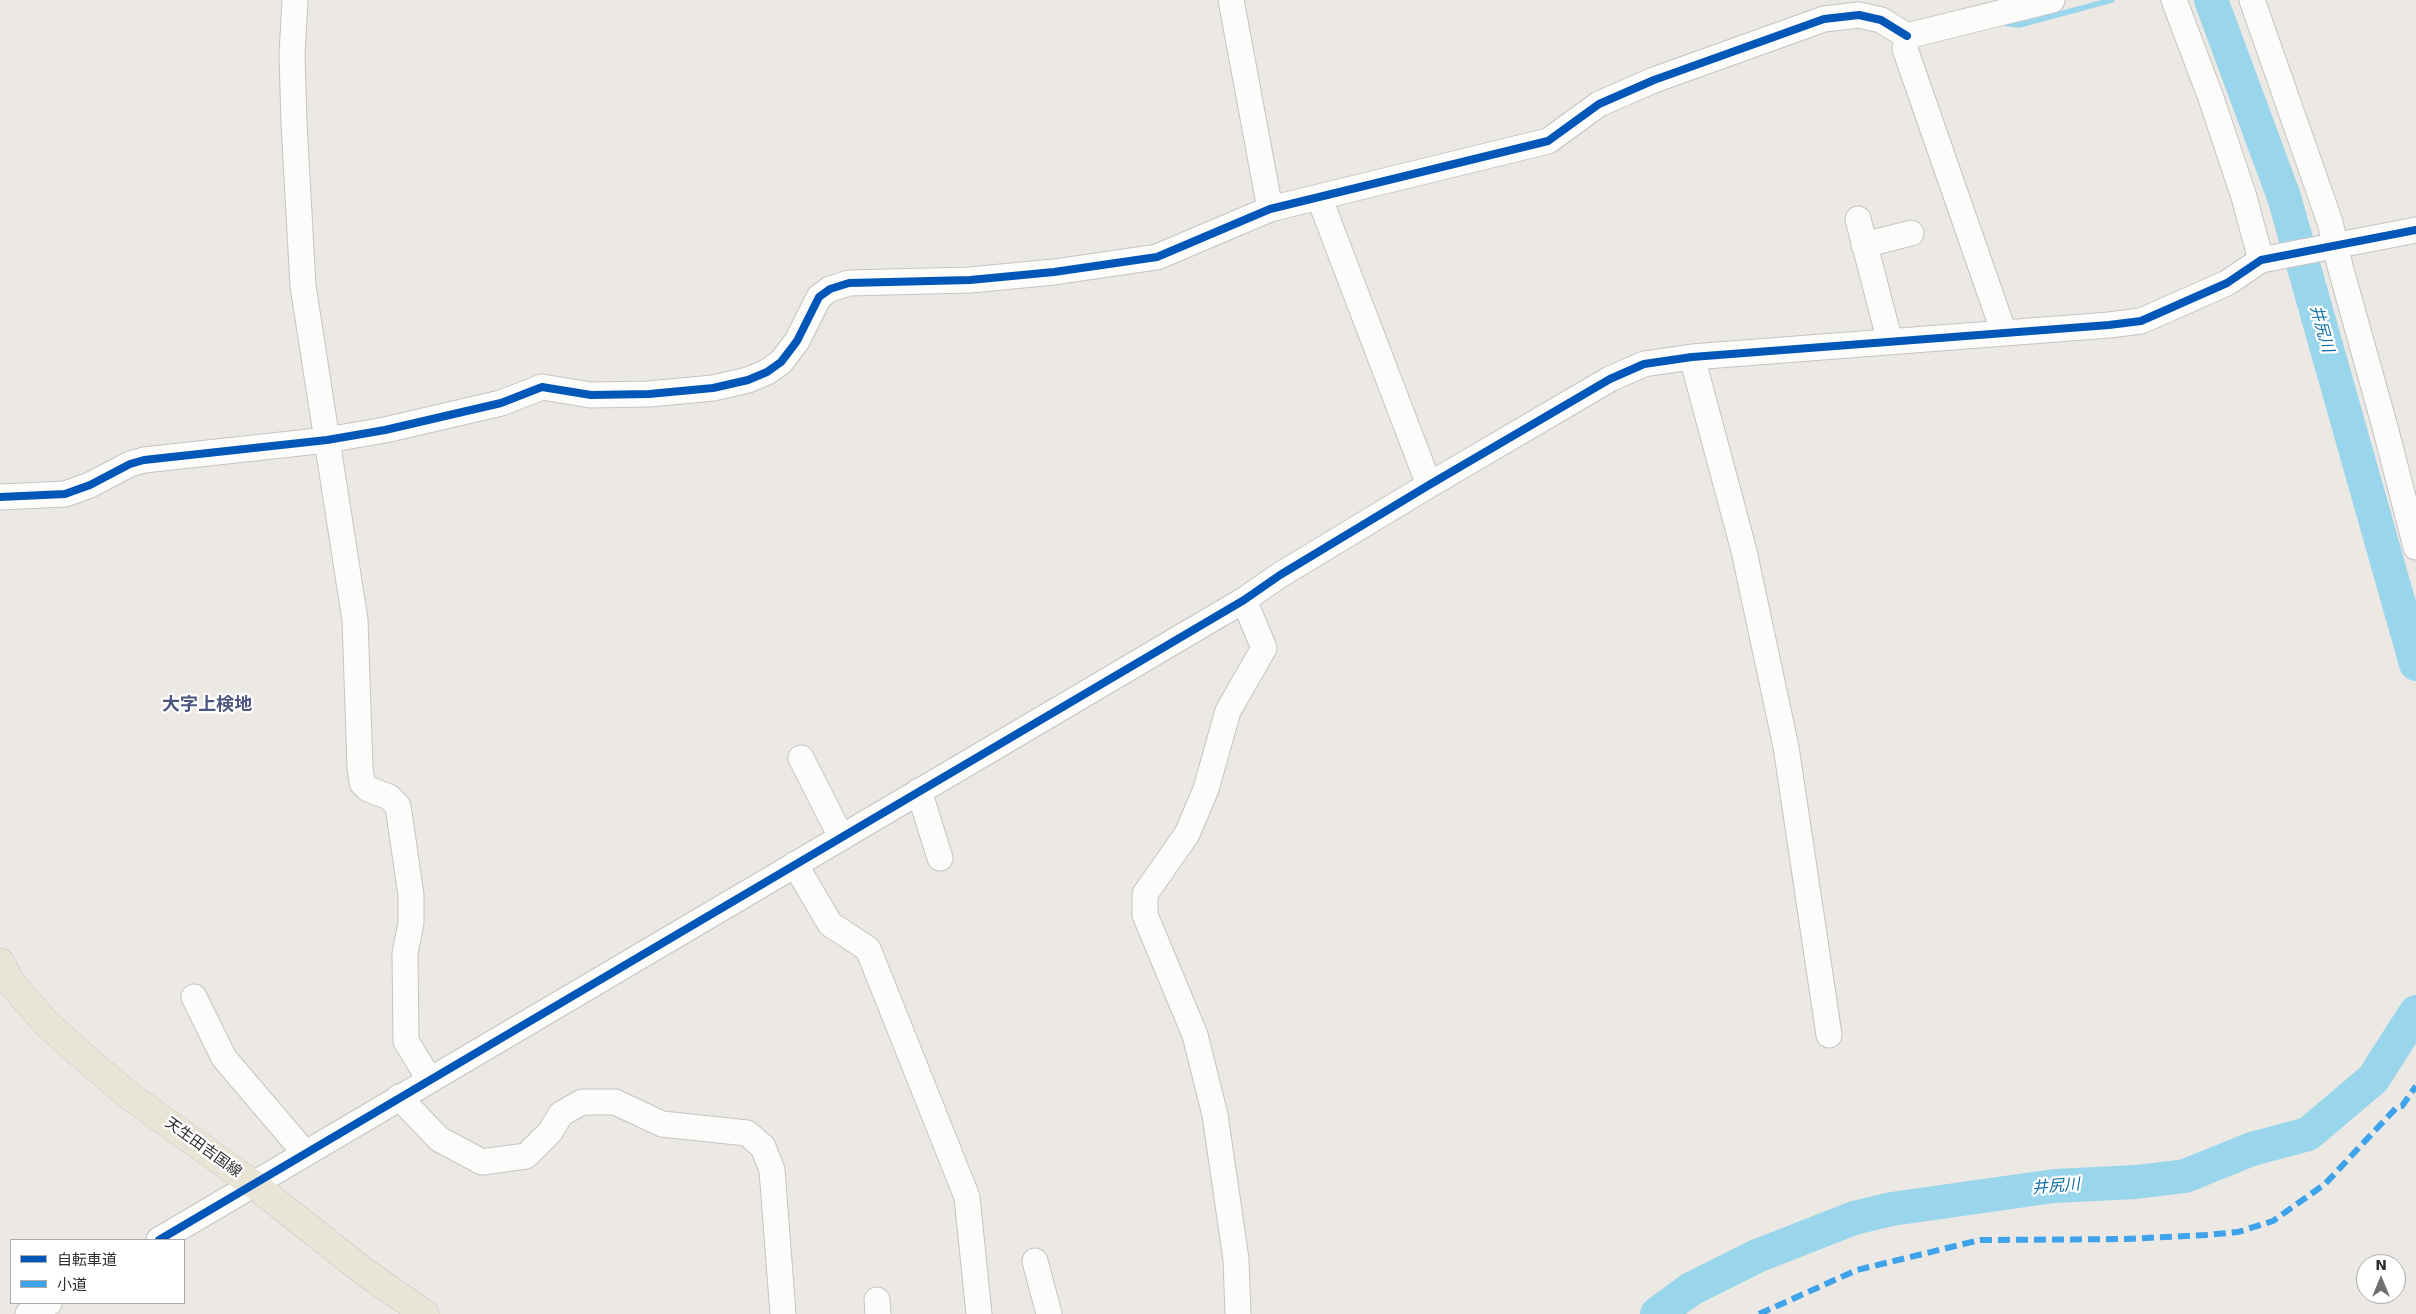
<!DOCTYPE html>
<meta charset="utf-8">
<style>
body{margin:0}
#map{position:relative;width:2416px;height:1314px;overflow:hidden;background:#ece8e4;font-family:"DejaVu Sans","Noto Sans JP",sans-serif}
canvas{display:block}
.legend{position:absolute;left:10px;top:1239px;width:175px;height:65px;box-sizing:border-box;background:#fff;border:1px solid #ababab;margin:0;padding:6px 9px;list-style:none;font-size:15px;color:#2e2e2e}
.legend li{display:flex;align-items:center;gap:10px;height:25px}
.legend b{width:25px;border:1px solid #ababab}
.north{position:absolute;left:2356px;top:1254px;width:50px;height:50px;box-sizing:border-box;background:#fff;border:1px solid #ababab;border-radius:50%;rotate:0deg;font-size:14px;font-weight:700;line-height:20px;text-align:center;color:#2e2e2e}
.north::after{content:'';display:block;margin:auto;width:18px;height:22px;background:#706f6e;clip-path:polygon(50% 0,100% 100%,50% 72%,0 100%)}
</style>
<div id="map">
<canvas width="2416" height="1314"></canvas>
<ul class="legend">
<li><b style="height:6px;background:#0057b8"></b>自転車道</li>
<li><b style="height:6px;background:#3ea3eb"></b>小道</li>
</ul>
<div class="north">N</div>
</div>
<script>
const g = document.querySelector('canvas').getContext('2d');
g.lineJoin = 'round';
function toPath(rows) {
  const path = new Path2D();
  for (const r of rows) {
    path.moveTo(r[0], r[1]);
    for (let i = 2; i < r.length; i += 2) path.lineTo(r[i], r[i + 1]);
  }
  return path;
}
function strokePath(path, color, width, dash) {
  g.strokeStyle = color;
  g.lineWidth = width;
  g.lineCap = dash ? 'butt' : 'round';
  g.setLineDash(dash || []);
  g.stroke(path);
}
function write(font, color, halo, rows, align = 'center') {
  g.font = font + ' "DejaVu Sans","Noto Sans JP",sans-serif';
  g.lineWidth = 4.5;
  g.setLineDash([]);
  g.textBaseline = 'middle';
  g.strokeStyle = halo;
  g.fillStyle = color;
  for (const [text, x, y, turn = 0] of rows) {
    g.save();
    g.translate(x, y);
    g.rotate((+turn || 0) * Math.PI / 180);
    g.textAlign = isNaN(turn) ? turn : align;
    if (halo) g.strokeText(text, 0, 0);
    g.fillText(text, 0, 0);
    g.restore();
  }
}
const stream = toPath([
 [2002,23,2019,25,2112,0]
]);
const river = toPath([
 [2211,0,2284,197,2416,664],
 [1657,1314,1691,1289,1757,1256,1854,1218,1892,1209,2054,1186,2136,1182,2185,1176,2252,1149,2308,1134,2373,1079,2416,1012]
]);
const minor = toPath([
 [295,0,292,55,294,123,303,286,355,620,360,767,362,783,368,789,389,797,398,806,411,895,411,923,405,953,406,1041,429,1079],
 [1231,0,1270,209],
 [2174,0,2211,98,2244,197,2261,260],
 [2252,0,2330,222,2340,266,2385,427,2416,547],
 [1907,36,1905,49,2004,333],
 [1907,36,2052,0],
 [1319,197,1429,485],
 [1858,219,1890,342],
 [1864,245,1911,233],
 [1692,357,1744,551,1786,747,1829,1035],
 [0,497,65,494,90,485,130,464,144,460,327,440,385,430,501,403,542,387,591,395,649,394,713,388,748,380,767,372,781,362,797,341,819,297,830,289,849,283,970,280,1054,272,1157,257,1270,209,1548,141,1599,104,1654,80,1824,19,1859,15,1881,20,1907,36],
 [801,758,841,837],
 [919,791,940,858],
 [795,864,830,924,868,949,967,1197,979,1314],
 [194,997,224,1058,305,1153],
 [399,1097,439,1139,482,1162,526,1156,550,1132,561,1114,582,1102,615,1102,662,1124,747,1133,763,1147,772,1170,783,1314],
 [159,1240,1244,600,1280,575,1429,485,1610,379,1644,364,1692,357,2109,325,2141,321,2227,283,2261,260,2416,230],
 [1035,1261,1049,1314],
 [877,1300,878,1314],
 [28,1314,49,1303],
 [1238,1314,1236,1259,1215,1115,1195,1035,1145,915,1145,894,1187,834,1206,789,1228,711,1264,648,1244,600]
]);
const major = toPath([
 [0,962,12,984,46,1023,86,1059,131,1097,253,1184,366,1273,425,1314]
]);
const quiet = toPath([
 [1759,1314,1857,1270,1980,1240,2125,1239,2206,1235,2238,1232,2273,1221,2325,1184,2397,1107,2402,1106,2416,1086]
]);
const cycleway = toPath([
 [0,497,65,494,90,485,130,464,144,460,327,440,385,430,501,403,542,387,591,395,649,394,713,388,748,380,767,372,781,362,797,341,819,297,830,289,849,283,970,280,1054,272,1157,257,1270,209,1548,141,1599,104,1654,80,1824,19,1859,15,1881,20,1907,36],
 [159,1240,1244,600,1280,575,1429,485,1610,379,1644,364,1692,357,2109,325,2141,321,2227,283,2261,260,2416,230]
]);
const streetNames = [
 ["天生田吉国線",203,1148,36]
];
const waterNames = [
 ["井尻川",2321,329,74],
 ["井尻川",2056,1187,-5]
];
const quarterNames = [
 ["大字上検地",207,705]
];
strokePath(stream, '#99d6ec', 5.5);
strokePath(river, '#99d6ec', 34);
strokePath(minor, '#c5c4c5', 27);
strokePath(major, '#c6c5c4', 29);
strokePath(minor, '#fcfcfb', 25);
strokePath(major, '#e8e4d6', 28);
strokePath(quiet, '#3ea3eb', 6, [12, 6]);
strokePath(cycleway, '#0057b8', 8);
write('15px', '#2e2e2e', '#fff', streetNames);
write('italic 16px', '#0d6fa3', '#fff', waterNames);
write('bold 18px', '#4d5680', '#fff', quarterNames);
</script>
